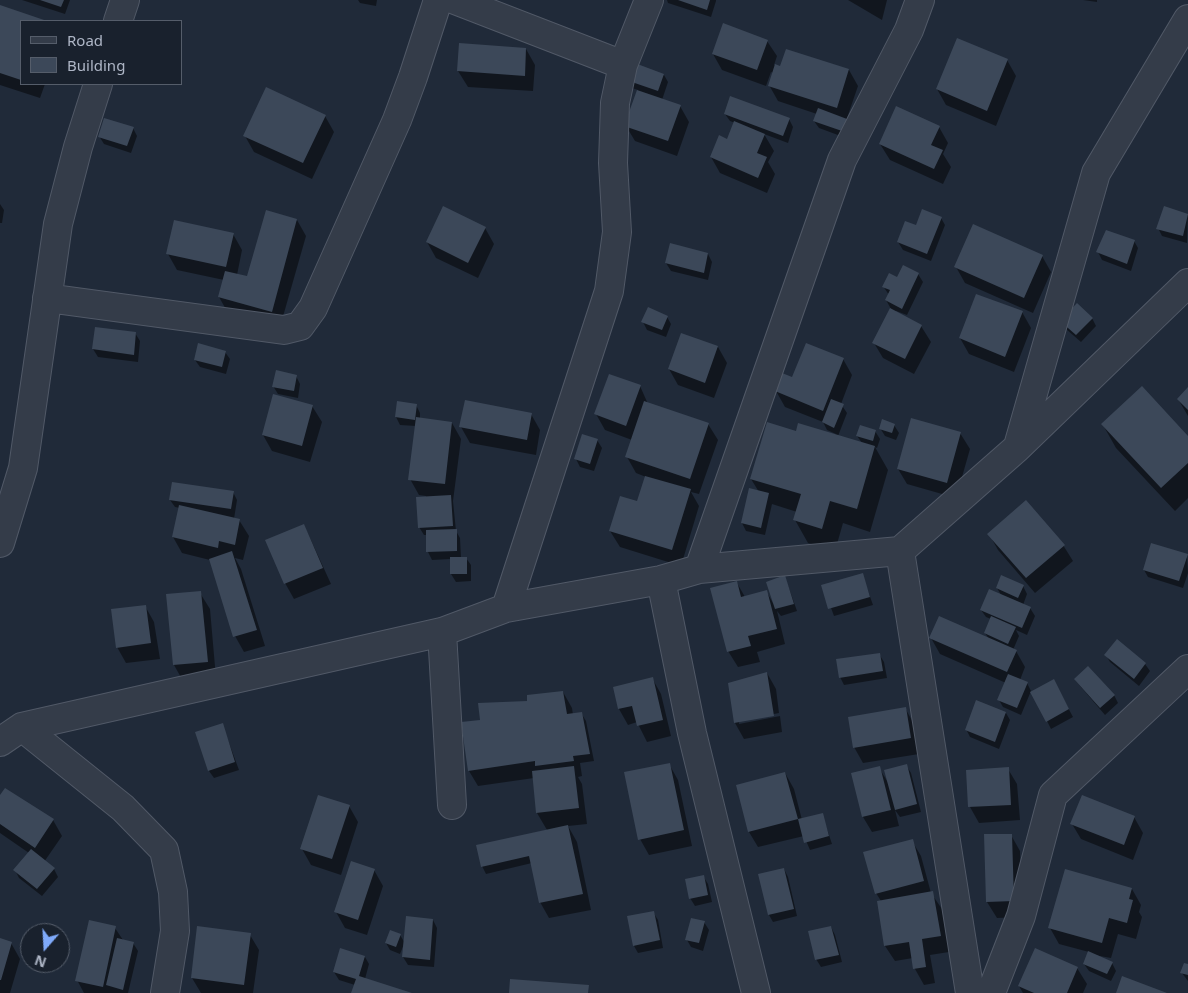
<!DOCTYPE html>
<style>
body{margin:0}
#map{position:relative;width:1188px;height:993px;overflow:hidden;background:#202a39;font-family:"Noto Sans",sans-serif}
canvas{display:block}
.legend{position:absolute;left:20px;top:20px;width:162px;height:65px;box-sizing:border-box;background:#19212d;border:1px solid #555d6a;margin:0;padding:6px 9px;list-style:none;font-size:15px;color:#aeb6c6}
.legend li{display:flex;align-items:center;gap:10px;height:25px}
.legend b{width:25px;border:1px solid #555d6a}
.north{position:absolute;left:20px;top:923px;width:50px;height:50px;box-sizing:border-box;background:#19212d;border:1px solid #555d6a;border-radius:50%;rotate:199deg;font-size:14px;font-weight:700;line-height:20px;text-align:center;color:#aeb6c6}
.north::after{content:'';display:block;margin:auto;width:18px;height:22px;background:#7faafa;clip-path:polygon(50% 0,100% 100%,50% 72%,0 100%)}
</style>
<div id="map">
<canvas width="1188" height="993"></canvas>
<ul class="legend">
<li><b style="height:6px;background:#343c49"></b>Road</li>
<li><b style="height:14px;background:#3c4859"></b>Building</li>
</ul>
<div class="north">N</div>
</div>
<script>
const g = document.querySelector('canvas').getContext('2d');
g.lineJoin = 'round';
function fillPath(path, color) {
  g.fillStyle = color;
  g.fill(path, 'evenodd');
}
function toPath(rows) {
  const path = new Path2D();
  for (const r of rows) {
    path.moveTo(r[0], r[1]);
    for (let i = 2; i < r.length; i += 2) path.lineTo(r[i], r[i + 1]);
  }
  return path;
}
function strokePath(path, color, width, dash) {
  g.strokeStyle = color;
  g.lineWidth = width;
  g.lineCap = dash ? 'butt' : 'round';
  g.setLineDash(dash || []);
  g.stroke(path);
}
const shadow = toPath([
 [22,0,70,0,65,14],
 [358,0,377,0,376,6,360,3],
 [667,0,716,0,716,1,711,17,668,3],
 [848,0,887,0,882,20],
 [1083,0,1097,0,1097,2],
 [0,7,44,21,21,21,21,84,45,84,40,98,0,85],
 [767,41,777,56,774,65,781,67,787,50,849,70,858,86,846,121,850,128,846,138,819,128,814,121,817,114,778,101,769,85,773,73,771,72,766,86,722,70,713,54],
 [526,49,535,65,533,91,468,87,458,71],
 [1007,60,1016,76,996,126,946,105,937,89],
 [664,75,668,82,662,100,680,106,689,122,677,156,635,141,626,126,638,90,632,88,627,80],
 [725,114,789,119,793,127,788,143,764,134,774,151,768,162,775,174,767,193,720,173,711,157,727,141,735,123,730,121],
 [325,116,334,132,312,179,254,152,245,136],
 [939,127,948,143,943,154,951,167,943,184,890,160,880,144],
 [133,128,137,136,131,153,104,144,99,136],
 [0,204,4,210,2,223,0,223],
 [1165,208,1188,215,1187,243,1162,236,1158,228],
 [941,218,945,225,931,261,903,250,898,242,916,227],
 [297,220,306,236,280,327,228,313,219,297,224,280,177,270,168,254,233,234,242,250,237,275,248,278],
 [485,228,494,244,478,278,436,258,427,242],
 [1134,241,1138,248,1131,271,1102,260,1098,252],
 [708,254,712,262,708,280,671,271,666,263],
 [1042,256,1051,272,1033,313,965,283,956,267],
 [918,274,923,282,907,315,896,311,895,313,921,326,931,342,914,374,883,358,874,343,891,309,886,300,889,295,883,286,898,278],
 [1022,312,1031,328,1014,372,969,354,960,338],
 [667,317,671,324,666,337,647,330,643,322],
 [1092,318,1096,326,1081,342,1066,329,1062,321],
 [135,333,140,341,138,362,98,357,93,349],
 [718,347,727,363,714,398,678,385,669,369],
 [225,352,230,359,226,374,200,367,195,360],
 [843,359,852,375,841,404,847,413,838,436,862,443,857,436,875,431,880,439,877,448,875,447,888,470,870,532,843,523,835,551,808,543,795,520,797,512,772,504,765,535,746,531,742,523,759,492,751,479,797,432,836,434,827,430,823,422,785,407,776,391,793,379],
 [296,376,300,384,298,398,278,394,273,386],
 [640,386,648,404,708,424,718,440,699,494,691,492,699,506,681,566,620,547,610,531,638,502,646,477,636,473,627,457,632,440,605,430,596,414],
 [1188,389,1188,416,1178,399],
 [416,405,420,413,420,419,452,423,461,439,453,501,456,531,460,538,461,558,466,558,471,565,471,581,456,582,451,574,451,559,432,560,428,552,427,535,424,535,419,527,426,496,419,495,410,479,416,426,400,425,396,417],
 [312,406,322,422,310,462,272,451,263,435],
 [531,414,540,430,536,455,470,443,461,427],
 [894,425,899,433,896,440,885,436,880,428],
 [1103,425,1188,438,1188,498,1175,511,1116,448],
 [960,433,970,449,956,498,907,484,898,469],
 [597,440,602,448,594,471,580,467,576,459],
 [233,492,237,500,234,519,239,520,249,536,243,560,235,558,241,569,265,646,244,652,235,636,210,560,182,553,173,537,180,508,175,507,170,500],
 [304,525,331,584,294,599,285,583],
 [989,534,1063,545,1073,561,1035,593,998,550],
 [1187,555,1188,573,1183,588,1148,577,1144,570],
 [862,574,873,605,834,616,823,586],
 [785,577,797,611,781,616,777,611,785,644,757,652,760,662,738,667,728,651,737,583,745,597,766,591,773,603],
 [1023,586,1027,594,1023,605,1030,608,1035,616,1027,635,1016,630,1019,636,1013,650,1016,651,1025,667,1020,680,1027,683,1031,691,1021,715,1003,707,999,700,1006,683,940,654,931,638,989,639,985,633,991,619,986,617,981,610,1001,595,997,588],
 [200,593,210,609,216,678,183,681,174,665],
 [145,606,154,622,160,659,126,663,117,647],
 [879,654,884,662,887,678,844,685,840,677],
 [1106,655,1145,664,1150,671,1139,686,1110,662],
 [767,673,776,689,779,713,739,721,739,724,780,716,782,732,744,739,735,723,729,684],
 [652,678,661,694,671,736,647,742,637,722,628,725,619,709,614,688],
 [1075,680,1114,695,1118,703,1105,715],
 [1058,689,1073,717,1051,729,1047,721],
 [563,692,572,708,573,715,581,713,586,721,594,761,580,763,582,776,578,777,582,784,587,824,568,826,577,842,591,910,549,918,540,902,532,863,486,874,482,866,477,846,547,830,537,813,534,778,478,786,469,771,482,721,526,703],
 [905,708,914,724,919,754,863,763,854,747],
 [1006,713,1010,720,999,749,970,737,966,729],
 [222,724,239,770,214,778,209,771],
 [669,764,678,780,692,846,649,855,640,839],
 [906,765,911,773,921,812,900,817,895,810,899,826,872,832,863,817,879,768,889,784],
 [1008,769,1017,784,1020,820,979,823,970,807],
 [785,773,794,789,802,820,822,814,832,844,810,850,804,836,758,847,749,832],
 [0,798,53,820,62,836,44,862,54,869,58,877,42,896,19,878,15,870,29,853,0,833],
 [349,806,358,822,341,875,311,865,302,849],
 [1134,817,1143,833,1133,860,1081,839,1072,824],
 [1011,835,1020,851,1022,917,997,918,987,902],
 [912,841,921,856,931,893,942,909,949,952,930,955,935,983,924,985,915,969,913,958,895,961,885,946,881,901,876,893],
 [784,869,788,877,797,916,773,922,769,915],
 [374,870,383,886,367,935,345,928,336,912],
 [703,876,708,884,712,902,695,906,690,898],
 [1132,889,1141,905,1139,912,1142,917,1136,939,1118,934,1111,958,1094,955,1112,963,1116,971,1111,981,1089,971,1084,964,1089,952,1059,944,1050,928],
 [653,912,658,920,663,948,638,953,634,946],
 [433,920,437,928,434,967,408,965,403,957,404,944,400,954,390,950,386,943,400,935,405,943],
 [704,922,709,930,703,951,691,947,687,940],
 [831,927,835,935,842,962,821,967,816,959],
 [115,928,123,940,133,943,138,951,128,993,84,993,77,980],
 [250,935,259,950,253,993,201,993,192,978],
 [0,939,11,943,20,959,10,993,0,993],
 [365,957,369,964,365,979,409,993,353,993,355,985,339,980,334,972],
 [1188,965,1188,981,1182,973],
 [1077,968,1087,984,1083,993,1023,993,1019,986]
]);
const building = toPath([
 [40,0,64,0,61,7],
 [678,0,710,0,707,10],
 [0,5,47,21,21,21,21,80,0,73],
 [723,23,768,40,757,70,712,54],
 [957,38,1008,59,987,111,936,89],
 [459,43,526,48,525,76,457,71],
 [786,49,849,69,837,108,768,86,775,64,780,66],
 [632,62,664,74,658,91,626,80],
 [266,87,326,115,303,163,243,136],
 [637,90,681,105,668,141,624,126],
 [730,96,790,118,783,136,724,114],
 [896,106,940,126,931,145,943,150,934,169,879,144],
 [818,108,847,119,842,131,813,121],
 [104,118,134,127,127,146,98,137],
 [734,121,765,134,757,153,767,157,758,178,710,157,719,135,727,139],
 [443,206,486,227,468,263,426,242],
 [1164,206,1188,214,1183,236,1156,229],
 [922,209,942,217,927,254,897,242,905,221,916,225],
 [266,210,297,219,272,312,218,297,225,271,247,276],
 [174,220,234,233,226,267,166,254],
 [973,224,1043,255,1024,298,954,267],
 [1106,230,1135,240,1127,264,1096,252],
 [670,243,708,253,704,273,665,263],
 [903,265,919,273,902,309,885,300,890,290,882,287,889,273,897,277],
 [976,294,1023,311,1005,357,959,338],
 [1077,303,1093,318,1076,335,1060,321],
 [648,307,668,316,662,330,641,322],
 [890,308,922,325,905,359,872,343],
 [95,327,136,332,134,355,92,349],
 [681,333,718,346,705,383,668,369],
 [198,343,226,351,222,367,194,360],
 [806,343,844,358,823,411,775,391,782,373,792,377],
 [276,370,297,375,294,391,272,387],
 [609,374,641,385,626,426,594,414],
 [1142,386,1188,436,1188,463,1161,488,1101,424],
 [1188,387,1188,410,1177,399],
 [273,394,313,405,302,446,262,435],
 [831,399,844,404,834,428,822,422],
 [465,400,532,413,527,440,459,427],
 [397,401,417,404,415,420,395,417],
 [644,401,709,423,690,479,625,457],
 [416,417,452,422,445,484,408,480],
 [911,418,961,432,947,483,897,469],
 [882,419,895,424,892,433,879,429],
 [767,422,796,431,798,423,875,446,857,509,830,501,822,529,793,520,801,494,750,479],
 [860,425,876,430,873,441,856,436],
 [582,434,598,439,590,464,574,459],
 [645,476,691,489,672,550,609,531,620,496,637,501],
 [172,482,234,491,231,509,169,500],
 [749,488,769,493,761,528,741,523],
 [451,495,453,526,418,528,416,497],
 [1026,500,1065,545,1026,578,987,534],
 [179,505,240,519,235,545,219,541,218,548,172,537],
 [304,524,323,568,284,584,265,540],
 [457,529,457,551,426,552,426,530],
 [1151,543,1188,554,1179,581,1143,570],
 [232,551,257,630,233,637,209,559],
 [450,557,467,557,467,574,450,574],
 [863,573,870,597,828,609,821,585],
 [785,575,794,604,775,609,766,582],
 [1001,575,1024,585,1018,598,996,588],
 [737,581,741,597,767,590,777,629,748,636,751,646,727,652,710,588],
 [989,589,1031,607,1022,628,980,610],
 [201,591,208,662,173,665,166,594],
 [146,605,151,643,116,648,111,609],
 [939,616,1017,650,1007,672,929,638],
 [991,616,1016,627,1008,644,984,633],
 [1117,639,1146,663,1134,679,1104,655],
 [880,653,883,671,839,678,836,659],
 [1088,666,1115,695,1100,708,1074,679],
 [767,672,774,716,734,723,728,683],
 [1008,674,1028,682,1017,708,997,700],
 [653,677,663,720,637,726,632,706,618,709,613,687],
 [1054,679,1069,709,1046,722,1030,692],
 [563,691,567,714,582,712,590,754,573,756,574,761,535,766,535,761,468,771,461,722,480,720,478,703,527,701,527,695],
 [976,700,1006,712,995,742,965,730],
 [906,707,911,738,853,748,848,717],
 [223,723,235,762,208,771,195,732],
 [670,763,684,830,638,840,624,772],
 [907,764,917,804,895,810,884,770],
 [574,766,579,808,536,813,532,771],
 [880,766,891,810,862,817,851,773],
 [1009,767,1011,805,968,807,966,770],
 [785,772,798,819,748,832,736,785],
 [5,788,54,819,35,848,0,824,0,795],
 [318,795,350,805,332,859,300,849],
 [1082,795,1135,816,1124,845,1070,824],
 [823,813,829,836,804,843,798,819],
 [568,825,583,894,539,903,529,856,481,867,476,845],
 [984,834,1012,834,1014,901,986,902],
 [913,839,924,881,875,894,863,852],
 [31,849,55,868,37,889,13,870],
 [351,861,375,869,358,920,334,912],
 [784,868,794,909,768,915,758,874],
 [1065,869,1132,888,1129,899,1133,900,1127,923,1109,918,1102,943,1048,928],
 [704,875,708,895,689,899,685,879],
 [933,891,941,936,922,939,926,967,913,969,909,942,884,946,877,901],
 [654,911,660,940,633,946,627,916],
 [406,916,433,919,430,960,402,957],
 [691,918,705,921,699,943,685,940],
 [89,920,116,926,103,987,75,981],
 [197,926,251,933,244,985,191,978],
 [831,926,839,955,815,960,808,931],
 [390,930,401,934,396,947,385,943],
 [0,938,12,942,1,980,0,980],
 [117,938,134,942,123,990,106,985],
 [340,948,365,956,359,976,412,993,351,993,356,979,333,972],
 [1035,948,1078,967,1067,993,1034,993,1018,986],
 [1088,951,1113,962,1107,974,1083,964],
 [1184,963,1188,964,1188,975,1180,973],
 [1122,976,1167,993,1116,993],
 [510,979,589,985,588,993,509,993]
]);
const street = toPath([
 [455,0,623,65],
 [118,21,125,0],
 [47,298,284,330,300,326,313,308,397,120,413,77,438,0],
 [1018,446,1096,173,1188,19],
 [0,543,23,468,58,224,78,147,98,84],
 [900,551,970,993],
 [699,569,842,160,909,30,920,0],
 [661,580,692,733,756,993],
 [506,608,609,291,617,232,613,163,615,103,623,65,649,0],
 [442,632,452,805],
 [22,727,123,808,164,850,173,892,175,931,165,993],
 [0,742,22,727,442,632,506,608,661,580,699,569,900,551,1017,448,1188,283],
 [991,993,1021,916,1053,795,1188,669]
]);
fillPath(shadow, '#0007');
fillPath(building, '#3c4859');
strokePath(street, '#515967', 30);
strokePath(street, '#343c49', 28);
</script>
